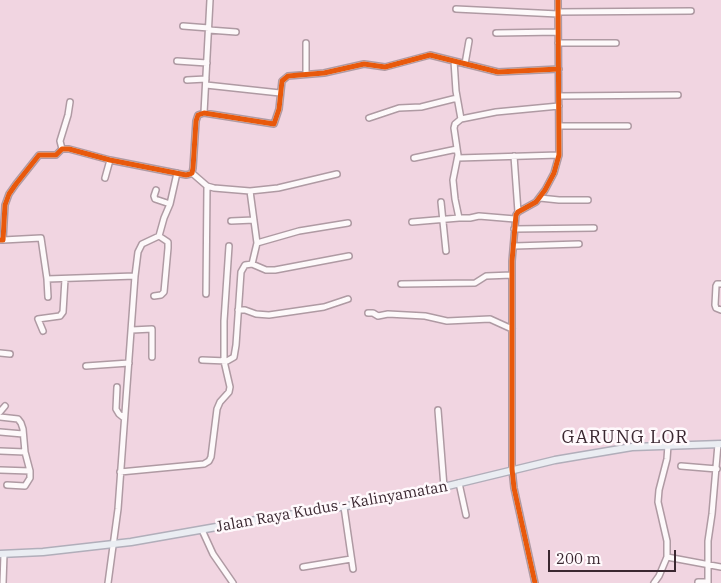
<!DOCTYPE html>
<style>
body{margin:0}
#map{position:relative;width:721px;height:583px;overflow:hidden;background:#f1d5e1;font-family:"IBM Plex Serif",serif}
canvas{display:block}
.scale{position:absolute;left:548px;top:550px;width:128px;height:22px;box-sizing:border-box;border:2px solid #3a2730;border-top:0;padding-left:6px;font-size:15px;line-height:18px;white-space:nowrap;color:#3a2730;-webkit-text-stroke:4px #fff9fc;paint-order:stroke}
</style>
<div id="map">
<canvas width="721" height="583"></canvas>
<div class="scale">200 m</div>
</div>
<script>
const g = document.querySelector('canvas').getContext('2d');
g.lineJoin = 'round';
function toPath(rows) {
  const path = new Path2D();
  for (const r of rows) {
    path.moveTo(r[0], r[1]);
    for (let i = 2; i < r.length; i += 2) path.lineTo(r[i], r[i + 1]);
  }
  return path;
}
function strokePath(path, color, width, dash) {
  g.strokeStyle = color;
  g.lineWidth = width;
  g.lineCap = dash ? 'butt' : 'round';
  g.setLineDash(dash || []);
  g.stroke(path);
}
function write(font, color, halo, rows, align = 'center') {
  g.font = font + ' "IBM Plex Serif",serif';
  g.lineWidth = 5;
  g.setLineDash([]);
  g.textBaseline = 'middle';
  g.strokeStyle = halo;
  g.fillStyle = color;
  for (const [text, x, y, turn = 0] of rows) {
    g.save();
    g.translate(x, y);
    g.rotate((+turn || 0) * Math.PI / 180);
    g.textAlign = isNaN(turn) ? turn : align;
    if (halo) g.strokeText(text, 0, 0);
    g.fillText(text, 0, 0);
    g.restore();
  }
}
const minor = toPath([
 [456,9,558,14],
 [558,12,691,11],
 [183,26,209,28],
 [209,30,236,32],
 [496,33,558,32],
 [306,43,306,74],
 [558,43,616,43],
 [177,61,207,63],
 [454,61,456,91,461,119,496,112,559,106],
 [465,64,469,41],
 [187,80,206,79],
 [206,85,280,93],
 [559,96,678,95],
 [204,113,210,0],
 [369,118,399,108,421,107,457,98],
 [461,119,455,124,454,128,458,155,453,180,455,199,459,218,470,218,479,216,515,219],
 [559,126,628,126],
 [62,149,60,141,68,115,70,102],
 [514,156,518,212],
 [414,158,457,149],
 [458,158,559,155],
 [192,173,207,186,214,188,250,191,278,188,337,174],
 [105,178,110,160],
 [156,190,154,196,155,199,170,204],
 [250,191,257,243,252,264],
 [540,198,559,200,588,200],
 [441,202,446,251],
 [231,221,254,220],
 [412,222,459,218],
 [514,229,594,228],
 [0,240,3,240,5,205,9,194,16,184,39,155,56,155,62,149,69,149,110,160,186,175,190,174,192,173,193,168,196,121,198,115,204,113,274,124,279,109,282,81,288,76,324,73,364,64,385,67,430,55,498,72,559,69],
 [3,240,41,238,47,279,135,276],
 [257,243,299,231,348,223],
 [514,246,579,244],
 [47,279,48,297],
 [401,284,475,283,486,276,512,275],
 [721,284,717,284,716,286,715,305,716,308,721,310],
 [206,294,207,186],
 [154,296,161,295,164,292,168,248,168,242,159,236],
 [238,310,245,310,256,314,269,315,324,307,348,299],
 [368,313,373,313,378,316,388,314,425,316,447,321,490,319,512,329],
 [132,330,152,329,152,357],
 [43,331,38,319,60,316,63,312,65,279],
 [0,353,10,354],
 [202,360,227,361,234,357,236,345,241,272,245,265,252,264,266,270,275,270,349,256],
 [86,366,129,363],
 [117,387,116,409,119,414,124,418],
 [438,410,444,487],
 [0,412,5,406],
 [0,417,18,419,21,423,23,429,25,452,30,471,30,478,25,486,7,485],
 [0,432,23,434],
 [0,451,25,452],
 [681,466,717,469],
 [0,470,30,471],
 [120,472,204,464,209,461,211,457,217,409,220,402,229,392,230,387,224,361,224,321,229,246],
 [459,483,466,515],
 [344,507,353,569],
 [202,530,213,554,233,583],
 [667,557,721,567],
 [303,567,351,559],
 [698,582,708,582],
 [3,583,4,554],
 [108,583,118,509,135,276,138,252,142,244,159,236,164,218,170,204,177,173],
 [535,583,514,488,512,469,512,261,516,215,518,212,536,202,545,190,554,173,559,155,558,0],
 [654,583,659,576,667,557,667,541,658,502,659,490,667,459,668,445],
 [708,583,708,541,712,514,718,444]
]);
const major = toPath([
 [0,554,43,552,131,542,262,519,366,503,423,492,555,460,632,447,721,444]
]);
const cycleway = toPath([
 [0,240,3,240,5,205,9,194,16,184,39,155,56,155,62,149,69,149,110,160,186,175,190,174,192,173,193,168,196,121,198,115,204,113,274,124,279,109,282,81,288,76,324,73,364,64,385,67,430,55,498,72,559,69],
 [535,583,514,488,512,469,512,261,516,215,518,212,536,202,545,190,554,173,559,155,558,0]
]);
const streetNames = [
 ["Jalan Raya Kudus - Kalinyamatan",332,507,-10]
];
const quarterNames = [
 ["GARUNG LOR",625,438]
];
strokePath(minor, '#af9aa3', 8);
strokePath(major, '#b1aeba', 9);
strokePath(minor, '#fdf9fa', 5);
strokePath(major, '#eaedf2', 6);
strokePath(cycleway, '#e8590c', 5);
write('15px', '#3a2730', '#fff9fc', streetNames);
g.letterSpacing = '1px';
write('18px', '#3a2730', '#fff9fc', quarterNames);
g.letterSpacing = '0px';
</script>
